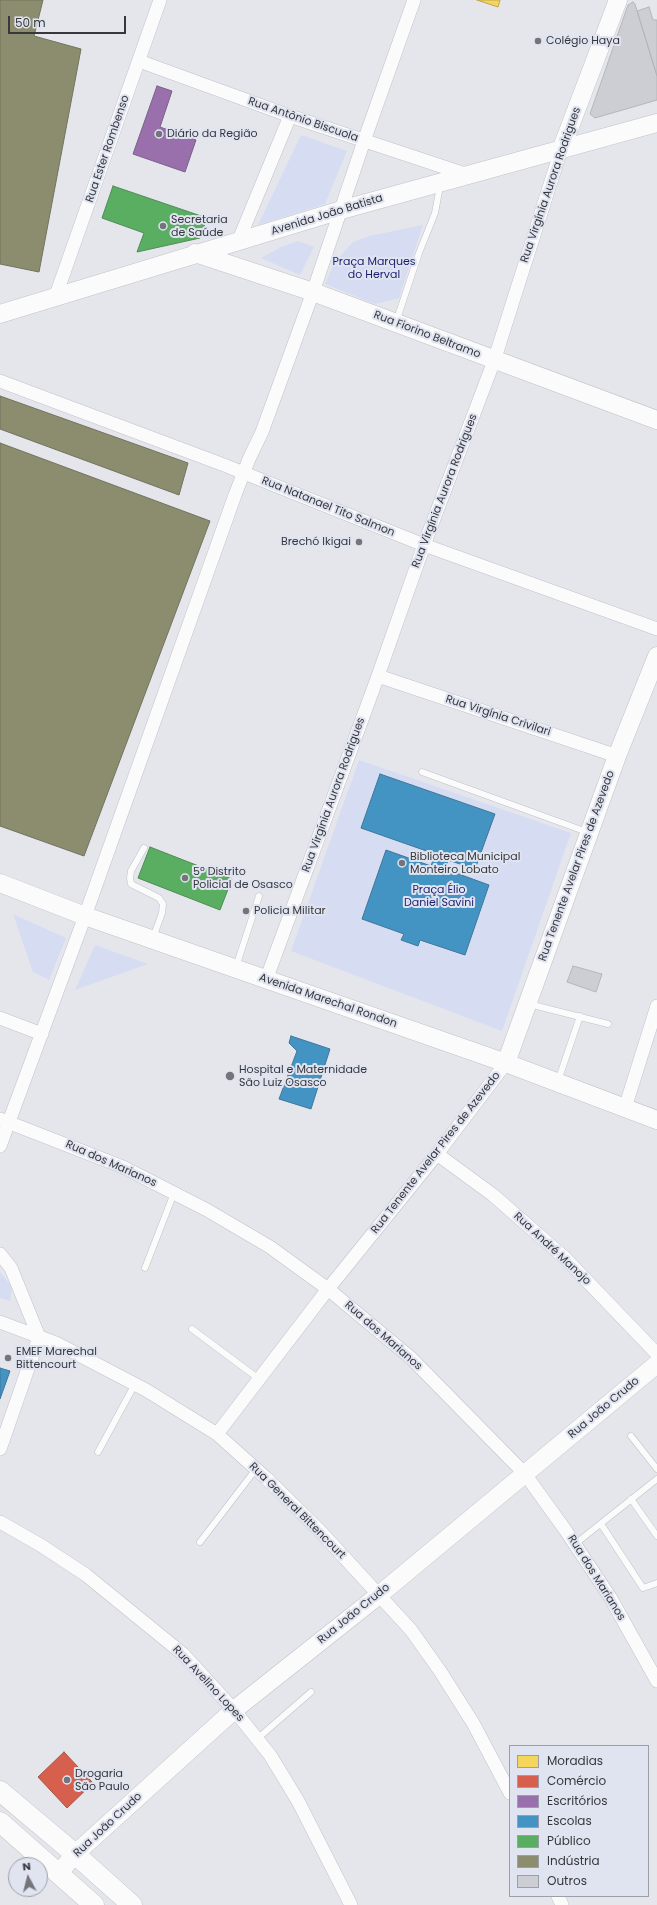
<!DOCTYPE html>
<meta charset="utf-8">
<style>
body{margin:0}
#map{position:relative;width:657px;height:1905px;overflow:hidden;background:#e4e6ec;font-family:Poppins,sans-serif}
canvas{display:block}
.legend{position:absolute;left:509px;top:1745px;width:140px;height:152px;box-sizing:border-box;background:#e0e4f0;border:1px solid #9c9fa8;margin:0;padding:5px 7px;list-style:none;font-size:12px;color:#36383c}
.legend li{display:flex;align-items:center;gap:8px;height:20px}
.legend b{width:20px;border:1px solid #9c9fa8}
.north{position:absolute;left:8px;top:1857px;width:40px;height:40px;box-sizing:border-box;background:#e0e4f0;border:1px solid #9c9fa8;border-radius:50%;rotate:353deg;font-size:11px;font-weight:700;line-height:16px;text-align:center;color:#36383c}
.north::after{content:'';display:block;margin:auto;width:14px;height:18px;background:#73757a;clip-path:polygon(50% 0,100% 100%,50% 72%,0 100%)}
.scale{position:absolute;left:8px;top:16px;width:118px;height:18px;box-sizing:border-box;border:2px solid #36383c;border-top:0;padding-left:5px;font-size:12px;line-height:14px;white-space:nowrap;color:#36383c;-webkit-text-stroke:3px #e0e4f0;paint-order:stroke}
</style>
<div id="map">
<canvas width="657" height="1905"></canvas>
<ul class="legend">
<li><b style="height:11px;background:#f6d55c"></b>Moradias</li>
<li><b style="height:11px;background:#d6604d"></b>Comércio</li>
<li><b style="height:11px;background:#9970ab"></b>Escritórios</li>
<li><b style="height:11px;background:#4393c3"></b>Escolas</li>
<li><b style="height:11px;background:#5aae61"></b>Público</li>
<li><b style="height:11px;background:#8c8c6e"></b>Indústria</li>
<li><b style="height:11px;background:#ccced3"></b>Outros</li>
</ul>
<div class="north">N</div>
<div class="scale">50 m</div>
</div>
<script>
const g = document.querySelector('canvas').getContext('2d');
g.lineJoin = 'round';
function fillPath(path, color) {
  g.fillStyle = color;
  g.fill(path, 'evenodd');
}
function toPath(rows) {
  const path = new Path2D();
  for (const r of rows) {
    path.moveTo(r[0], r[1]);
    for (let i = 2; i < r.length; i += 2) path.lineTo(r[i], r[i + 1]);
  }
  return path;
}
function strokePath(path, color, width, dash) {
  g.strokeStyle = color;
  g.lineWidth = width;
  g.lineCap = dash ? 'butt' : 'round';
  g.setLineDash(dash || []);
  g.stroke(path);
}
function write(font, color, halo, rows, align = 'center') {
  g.font = font + ' Poppins,sans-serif';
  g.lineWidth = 4;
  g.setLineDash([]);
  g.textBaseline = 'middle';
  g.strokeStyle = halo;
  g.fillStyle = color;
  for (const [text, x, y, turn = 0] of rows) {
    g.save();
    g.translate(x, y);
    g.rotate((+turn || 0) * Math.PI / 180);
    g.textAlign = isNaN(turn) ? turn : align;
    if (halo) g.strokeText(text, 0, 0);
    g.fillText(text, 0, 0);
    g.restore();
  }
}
const green = toPath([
 [301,135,347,151,325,204,258,225],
 [423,225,399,298,375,304,325,284,334,263,353,242,369,236],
 [298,241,314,247,300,275,261,258,281,247],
 [359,760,571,833,502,1031,291,951],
 [13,914,66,938,49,980,33,972],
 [95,945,148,964,75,990],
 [0,1272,12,1287,10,1301,0,1298]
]);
const homes = toPath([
 [477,0,500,0,498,7,477,0]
]);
const shops = toPath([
 [64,1752,93,1783,67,1808,38,1777,64,1752]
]);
const offices = toPath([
 [157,86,172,91,160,127,196,140,185,172,133,154,157,86]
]);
const schools = toPath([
 [380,774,495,814,475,869,448,860,445,869,489,885,465,955,420,940,418,946,401,940,404,934,362,919,386,850,431,866,435,854,361,828,380,774],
 [291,1036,330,1049,311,1109,279,1099,297,1051,289,1043,291,1036],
 [0,1368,10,1371,0,1399,0,1368]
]);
const public = toPath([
 [113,186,207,218,200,238,137,252,144,233,102,218,113,186],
 [150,847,232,879,220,910,138,878,150,847]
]);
const industry = toPath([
 [0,0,43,0,34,36,81,49,39,272,0,264,0,0],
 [0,396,188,463,179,495,0,429,0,396],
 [0,443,210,521,84,856,0,826,0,443]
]);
const building = toPath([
 [633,2,635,4,657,76,657,100,595,118,590,114,628,5,633,2],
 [649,7,653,20,657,20,657,76,637,11,649,7],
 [573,966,602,974,596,992,567,982,573,966]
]);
const lane = toPath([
 [396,322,419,253,435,213,440,186],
 [422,772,587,832],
 [144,848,131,871,130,878,131,884,159,898,163,904,162,913,153,938],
 [236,967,259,896],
 [529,1004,608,1024],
 [558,1081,580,1016],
 [145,1268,174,1193],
 [192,1329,259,1379],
 [631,1436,657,1469],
 [98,1452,135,1384],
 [631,1499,657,1536],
 [601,1524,643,1588,657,1583],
 [200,1542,256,1469],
 [575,1544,657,1479],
 [257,1739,311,1692]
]);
const street = toPath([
 [139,61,290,116,468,175],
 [238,242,290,116],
 [55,298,160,0],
 [0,381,224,465,424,545,657,629],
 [378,676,617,756],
 [266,980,378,676,424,545,494,361,561,150],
 [0,1018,42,1034],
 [625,1108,657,1006],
 [0,1119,123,1167,207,1210,270,1247,328,1289,411,1358,525,1474,566,1531,610,1597,657,1681],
 [0,1146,85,916,235,495,249,459,262,432,313,292,364,141,414,0],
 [437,1154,493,1195,565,1258,657,1354],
 [0,1254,11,1268,39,1337,0,1449],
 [0,1322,56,1343,146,1390,217,1434,266,1478,320,1531,411,1630,440,1671,473,1723,510,1793],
 [217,1434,328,1289,437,1154,506,1063],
 [0,1522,42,1546,86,1575,183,1654,234,1710,270,1755,298,1801,351,1905],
 [558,1896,562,1905]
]);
const secondary = toPath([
 [561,150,618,0],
 [195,253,313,292,657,420],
 [0,314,341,210,657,123],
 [0,883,85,916,506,1063,657,1120],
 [506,1063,617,756,657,656],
 [58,1874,75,1854,234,1710,379,1595,657,1364]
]);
const primary = toPath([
 [0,1791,75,1854,132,1905],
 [0,1822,94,1905]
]);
const markers = [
 [538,41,4,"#73757a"],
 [159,134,4,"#73757a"],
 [163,226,4,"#73757a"],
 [359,542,4,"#73757a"],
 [402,863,4,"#73757a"],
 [185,878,4,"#73757a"],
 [246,911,4,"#73757a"],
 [230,1076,5,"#73757a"],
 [8,1358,4,"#73757a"],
 [67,1780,4,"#73757a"]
];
const poiNames = [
 ["Colégio Haya",546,41],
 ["Diário da Região",167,134],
 ["Secretaria",171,220],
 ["de Saúde",171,233],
 ["Brechó Ikigai",351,542,"right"],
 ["Biblioteca Municipal",410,857],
 ["Monteiro Lobato",410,870],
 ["5º Distrito",193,872],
 ["Policial de Osasco",193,885],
 ["Policia Militar",254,911],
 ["Hospital e Maternidade",239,1070],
 ["São Luiz Osasco",239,1083],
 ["EMEF Marechal",16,1352],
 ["Bittencourt",16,1365],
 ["Drogaria",75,1774],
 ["São Paulo",75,1787]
];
const streetNames = [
 ["Rua Antônio Biscuola",303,120,19],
 ["Rua Ester Rombenso",108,149,-71],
 ["Rua Virgínia Aurora Rodrigues",551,185,-71],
 ["Avenida João Batista",327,215,-17],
 ["Rua Fiorino Beltramo",427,335,21],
 ["Rua Virgínia Aurora Rodrigues",445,491,-69],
 ["Rua Natanael Tito Salmon",328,507,22],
 ["Rua Virgínia Crivilari",498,716,18],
 ["Rua Virgínia Aurora Rodrigues",334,795,-70],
 ["Rua Tenente Avelar Pires de Azevedo",577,866,-70],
 ["Avenida Marechal Rondon",328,1001,19],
 ["Rua Tenente Avelar Pires de Azevedo",436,1153,-52],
 ["Rua dos Marianos",111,1164,24],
 ["Rua André Manojo",552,1249,43],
 ["Rua dos Marianos",383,1336,41],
 ["Rua João Crudo",604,1408,-40],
 ["Rua General Bittencourt",297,1511,45],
 ["Rua dos Marianos",596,1578,58],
 ["Rua João Crudo",354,1614,-39],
 ["Rua Avelino Lopes",208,1684,47],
 ["Rua João Crudo",108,1825,-43]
];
const parkNames = [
 ["Praça Marques",374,262],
 ["do Herval",374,275],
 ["Praça Élio",439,890],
 ["Daniel Savini",439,903]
];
fillPath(green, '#d6ddf3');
fillPath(homes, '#f6d55c');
strokePath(homes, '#bca652', 1);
fillPath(shops, '#d6604d');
strokePath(shops, '#a65448', 1);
fillPath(offices, '#9970ab');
strokePath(offices, '#7b5f8a', 1);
fillPath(schools, '#4393c3');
strokePath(schools, '#3f789a', 1);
fillPath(public, '#5aae61');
strokePath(public, '#4f8b56', 1);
fillPath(industry, '#8c8c6e');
strokePath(industry, '#72735f', 1);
fillPath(building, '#ccced3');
strokePath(building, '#b4b6ba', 1);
strokePath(lane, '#c1c2c7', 7);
strokePath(street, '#c1c2c7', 14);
strokePath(secondary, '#c1c2c7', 19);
strokePath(primary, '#c1c2c7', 21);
strokePath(lane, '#fbfbfc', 6);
strokePath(street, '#fbfbfc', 13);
strokePath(secondary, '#fbfbfc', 18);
strokePath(primary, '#fbfbfc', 20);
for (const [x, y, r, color] of markers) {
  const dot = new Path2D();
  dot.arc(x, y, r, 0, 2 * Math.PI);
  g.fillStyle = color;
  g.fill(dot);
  strokePath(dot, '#e0e4f0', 1.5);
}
write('11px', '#36383c', '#e0e4f0', poiNames, 'left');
write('11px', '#36383c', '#e0e4f0', streetNames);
write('11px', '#1a1f71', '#e0e4f0', parkNames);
</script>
